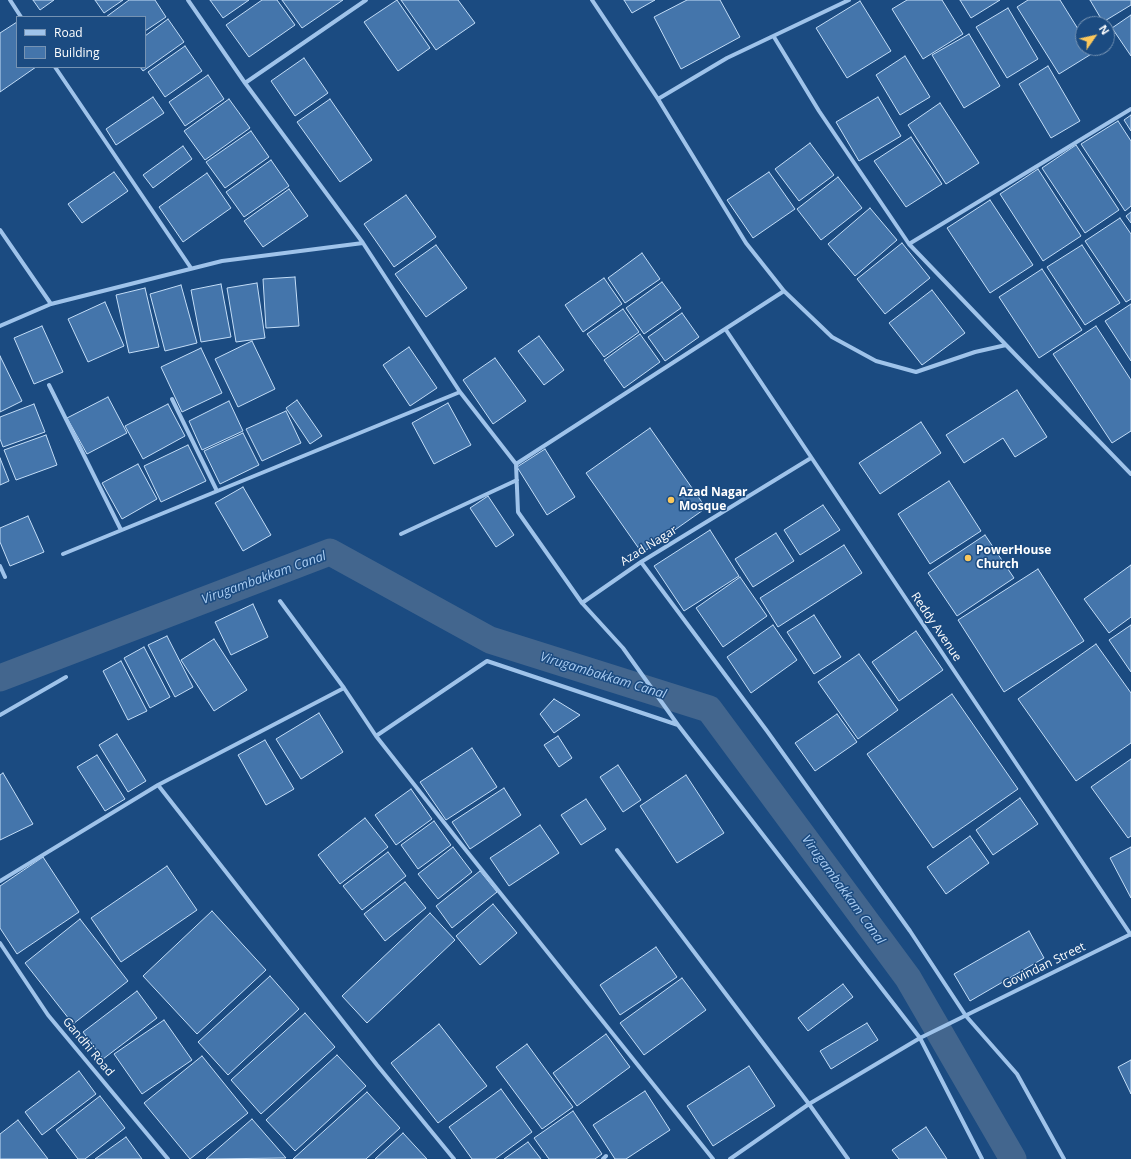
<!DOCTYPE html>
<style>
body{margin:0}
#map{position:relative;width:1131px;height:1159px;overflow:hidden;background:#1b4b81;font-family:"Open Sans",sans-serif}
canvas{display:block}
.legend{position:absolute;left:16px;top:16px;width:130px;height:52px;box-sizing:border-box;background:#1b4b81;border:1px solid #7693b3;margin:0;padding:5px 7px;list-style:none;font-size:12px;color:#fff}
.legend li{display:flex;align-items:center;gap:8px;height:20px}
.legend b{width:20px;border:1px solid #7693b3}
.north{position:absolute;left:1075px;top:16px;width:40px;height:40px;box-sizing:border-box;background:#1b4b81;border:1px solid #7693b3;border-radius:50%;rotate:56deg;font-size:11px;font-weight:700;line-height:16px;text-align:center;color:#fff}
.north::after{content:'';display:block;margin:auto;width:14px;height:18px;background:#fbc85c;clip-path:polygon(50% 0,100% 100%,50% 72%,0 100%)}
</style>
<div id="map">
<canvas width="1131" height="1159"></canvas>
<ul class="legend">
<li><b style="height:5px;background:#9fc3ea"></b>Road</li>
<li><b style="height:11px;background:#4475ab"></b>Building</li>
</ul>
<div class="north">N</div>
</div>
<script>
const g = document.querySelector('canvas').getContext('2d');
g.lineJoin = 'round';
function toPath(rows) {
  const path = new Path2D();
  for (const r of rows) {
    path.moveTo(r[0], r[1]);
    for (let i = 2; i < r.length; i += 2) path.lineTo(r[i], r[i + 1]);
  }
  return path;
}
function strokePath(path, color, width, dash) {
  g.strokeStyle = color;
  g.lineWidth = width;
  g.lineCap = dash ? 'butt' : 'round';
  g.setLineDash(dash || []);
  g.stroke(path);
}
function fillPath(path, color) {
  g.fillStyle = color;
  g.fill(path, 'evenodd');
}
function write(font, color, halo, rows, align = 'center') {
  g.font = font + ' "Open Sans",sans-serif';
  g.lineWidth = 3;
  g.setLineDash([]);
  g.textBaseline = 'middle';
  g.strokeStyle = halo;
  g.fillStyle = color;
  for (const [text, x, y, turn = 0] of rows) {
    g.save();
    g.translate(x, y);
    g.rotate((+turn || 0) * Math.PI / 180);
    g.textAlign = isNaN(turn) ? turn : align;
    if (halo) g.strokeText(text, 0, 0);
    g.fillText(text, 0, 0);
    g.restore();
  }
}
const canal = toPath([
 [0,678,330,552,490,640,709,709,908,978,1013,1159]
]);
const building = toPath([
 [33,0,54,0,40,10,33,0],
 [95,0,123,0,104,13,95,0],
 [129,0,155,0,166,17,145,31,145,17,106,17,129,0],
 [210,0,249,0,223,18,210,0],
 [262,0,277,0,295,25,249,57,226,25,262,0],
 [282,0,343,0,302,28,282,0],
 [397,0,430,48,398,71,364,22,397,0],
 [401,0,458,0,475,23,436,50,401,0],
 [624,0,655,0,632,13,624,0],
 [687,0,720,0,740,37,681,69,654,17,687,0],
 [907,0,942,0,963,34,923,59,892,9,907,0],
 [960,0,1000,0,971,18,960,0],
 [1028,0,1060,0,1083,37,1083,48,1090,48,1093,53,1059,74,1017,7,1028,0],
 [1090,0,1131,0,1131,5,1103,22,1090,0],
 [860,1,891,51,847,78,816,28,860,1],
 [1008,8,1038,59,1007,78,976,27,1008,8],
 [1131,15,1131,56,1112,28,1131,15],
 [168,19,184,42,143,71,140,67,145,67,145,36,168,19],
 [17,22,17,67,36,67,0,92,0,33,17,22],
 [969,34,1000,86,964,108,932,55,969,34],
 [185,46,202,71,165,97,148,72,185,46],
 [905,56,930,97,900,115,876,75,905,56],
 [304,58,328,93,295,116,271,81,304,58],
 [1048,66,1080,121,1051,138,1019,84,1048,66],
 [208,75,224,99,185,126,169,102,208,75],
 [153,97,164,113,116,145,106,129,153,97],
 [878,97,901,136,859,161,836,122,878,97],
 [229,99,250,128,205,160,184,131,229,99],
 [330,99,372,160,340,182,297,122,330,99],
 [940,103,979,163,946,184,908,125,940,103],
 [1131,115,1131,131,1124,120,1131,115],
 [1118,121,1131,141,1131,206,1125,211,1081,144,1118,121],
 [251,131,269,157,225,188,206,162,251,131],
 [911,137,942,184,906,207,874,161,911,137],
 [810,143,834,175,799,201,775,169,810,143],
 [1076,145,1119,210,1085,233,1042,168,1076,145],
 [183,146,192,159,153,188,143,175,183,146],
 [271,160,289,186,244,217,226,192,271,160],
 [1038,169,1081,236,1043,261,1000,194,1038,169],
 [114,172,128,191,82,223,68,204,114,172],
 [769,172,795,209,753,238,727,200,769,172],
 [207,173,231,208,183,242,159,207,207,173],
 [838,177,862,208,821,240,797,209,838,177],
 [289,189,308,216,263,247,244,221,289,189],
 [406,195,436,237,394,267,364,224,406,195],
 [990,200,1033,265,990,293,947,228,990,200],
 [870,208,897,240,855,276,828,244,870,208],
 [1131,212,1131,223,1126,216,1131,212],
 [1120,218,1131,234,1131,299,1126,302,1085,241,1120,218],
 [902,243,930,278,885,314,857,279,902,243],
 [436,245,467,288,426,317,395,274,436,245],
 [1082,245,1120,303,1085,325,1047,267,1082,245],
 [642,253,660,279,625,303,608,278,642,253],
 [1042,269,1082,330,1039,358,999,297,1042,269],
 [295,277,299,326,266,328,263,279,295,277],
 [604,278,622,304,583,332,565,305,604,278],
 [662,282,681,308,644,334,626,308,662,282],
 [257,283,265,338,236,342,227,288,257,283],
 [221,284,231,337,201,342,191,290,221,284],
 [181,285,197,343,165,351,150,294,181,285],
 [145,288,159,347,129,353,116,295,145,288],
 [932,290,965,333,922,365,889,323,932,290],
 [105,302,124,346,88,362,68,319,105,302],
 [1131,304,1131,361,1105,321,1131,304],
 [623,309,639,332,604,357,587,334,623,309],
 [682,313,699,337,665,361,648,337,682,313],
 [42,326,63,372,34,384,14,338,42,326],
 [1096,326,1131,380,1131,431,1112,443,1053,354,1096,326],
 [640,334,660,362,624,388,604,360,640,334],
 [539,336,564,370,544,385,518,351,539,336],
 [252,341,275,389,238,407,215,359,252,341],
 [409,347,437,388,410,406,383,365,409,347],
 [201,348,222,393,182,412,161,367,201,348],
 [0,356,22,401,0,412,0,356],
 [495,358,526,401,493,424,463,380,495,358],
 [1017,390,1047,437,1015,457,1003,438,964,463,946,435,1017,390],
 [108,397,127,433,87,454,67,418,108,397],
 [297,400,322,436,310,444,286,408,297,400],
 [229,401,243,431,202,450,189,421,229,401],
 [448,403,471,445,434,464,412,423,448,403],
 [34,404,45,432,3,447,0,439,0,417,34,404],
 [168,404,185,436,143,459,125,426,168,404],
 [286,411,301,443,262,461,246,429,286,411],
 [921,422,941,453,880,494,859,463,921,422],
 [650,428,706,508,642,553,586,473,650,428],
 [243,433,259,465,220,484,204,451,243,433],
 [46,435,57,465,16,480,4,450,46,435],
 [188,445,206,481,161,502,144,466,188,445],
 [545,449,575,497,547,515,517,467,545,449],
 [0,458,9,481,0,485,0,458],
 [138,464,157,499,122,519,102,483,138,464],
 [949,481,981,531,930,564,898,514,949,481],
 [243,487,271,535,243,551,215,503,243,487],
 [488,496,514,535,496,547,470,508,488,496],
 [823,505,840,530,800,555,784,530,823,505],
 [28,516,44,552,10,566,0,542,0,528,28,516],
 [710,530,739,576,684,611,654,566,710,530],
 [776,533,794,561,753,587,735,559,776,533],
 [985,535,1014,578,957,616,928,573,985,535],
 [844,545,862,573,778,627,760,598,844,545],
 [1131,565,1131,617,1109,633,1084,599,1131,565],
 [1038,569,1084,641,1004,692,958,620,1038,569],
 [740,577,767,616,723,647,696,608,740,577],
 [253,604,268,637,231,655,215,622,253,604],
 [814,615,841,657,814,674,787,632,814,615],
 [773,625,797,660,751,693,727,657,773,625],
 [1131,625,1131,672,1109,640,1131,625],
 [916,631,943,670,899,701,872,662,916,631],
 [167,636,193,687,175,697,148,645,167,636],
 [214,639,247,690,214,711,181,660,214,639],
 [1096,644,1131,693,1131,743,1076,781,1018,699,1096,644],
 [144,647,170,697,150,708,124,658,144,647],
 [859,654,898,710,858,739,818,682,859,654],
 [121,661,147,711,128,720,103,671,121,661],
 [952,694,1018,789,933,848,867,754,952,694],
 [554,699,580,715,554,733,540,714,554,699],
 [319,713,343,752,301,779,276,739,319,713],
 [837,714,857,742,815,771,795,743,837,714],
 [117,734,146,781,128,792,99,745,117,734],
 [558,736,572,758,559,767,544,745,558,736],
 [265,740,294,789,266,805,238,755,265,740],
 [472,748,497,787,446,820,420,782,472,748],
 [97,755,125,799,105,811,77,767,97,755],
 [1131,759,1131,836,1128,838,1091,787,1131,759],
 [618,765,641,800,623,812,600,777,618,765],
 [3,773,33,824,0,840,0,775,3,773],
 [686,775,724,833,677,863,640,806,686,775],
 [504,788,521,815,470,849,452,822,504,788],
 [411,789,432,819,396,845,375,815,411,789],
 [1020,798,1038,824,993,855,976,830,1020,798],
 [586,799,606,829,581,845,561,815,586,799],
 [365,818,388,847,340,884,318,855,365,818],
 [434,821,451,845,418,869,401,845,434,821],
 [540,825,559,853,509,886,490,858,540,825],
 [970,836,989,863,946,894,927,867,970,836],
 [453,847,472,872,438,899,418,874,453,847],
 [1131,847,1131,898,1110,858,1131,847],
 [388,852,406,876,362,910,343,886,388,852],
 [43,857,79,912,17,954,0,928,0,886,43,857],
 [167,866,197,910,121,962,91,918,167,866],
 [480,871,497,892,452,928,436,906,480,871],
 [405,882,426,908,385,941,364,914,405,882],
 [493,904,517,933,480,965,456,936,493,904],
 [212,911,266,970,197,1034,143,976,212,911],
 [430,913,455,940,367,1023,342,996,430,913],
 [80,919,128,981,73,1024,25,963,80,919],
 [1029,931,1044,958,970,1001,954,974,1029,931],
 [656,947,677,977,620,1015,600,985,656,947],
 [270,976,299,1009,228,1075,198,1042,270,976],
 [682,978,706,1010,644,1055,620,1023,682,978],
 [843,984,853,997,808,1031,798,1018,843,984],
 [137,991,157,1018,103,1059,83,1032,137,991],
 [305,1013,335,1047,261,1114,231,1080,305,1013],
 [164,1020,192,1060,142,1094,114,1054,164,1020],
 [867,1023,878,1040,831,1069,820,1051,867,1023],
 [439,1024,487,1086,438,1123,391,1063,439,1024],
 [606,1034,630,1067,577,1106,553,1073,606,1034],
 [527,1044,573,1107,542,1129,496,1067,527,1044],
 [337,1055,366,1086,295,1151,266,1120,337,1055],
 [202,1056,248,1113,190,1159,144,1103,202,1056],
 [1131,1060,1131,1094,1118,1067,1131,1060],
 [749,1066,775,1106,713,1146,687,1106,749,1066],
 [79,1071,96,1094,42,1135,25,1112,79,1071],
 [501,1089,532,1132,495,1159,472,1159,449,1127,501,1089],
 [645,1091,670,1130,626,1159,615,1159,593,1125,645,1091],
 [367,1092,400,1128,366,1159,293,1159,367,1092],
 [100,1096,125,1128,85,1159,78,1159,56,1130,100,1096],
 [573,1111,602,1154,595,1159,549,1159,534,1138,573,1111],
 [252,1119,286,1158,206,1159,252,1119],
 [18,1120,48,1159,0,1159,0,1134,18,1120],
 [926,1127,947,1159,899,1159,892,1150,926,1127],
 [403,1133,427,1159,375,1159,403,1133],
 [126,1137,142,1159,95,1159,126,1137],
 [528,1142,541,1159,504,1159,528,1142]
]);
const minor = toPath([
 [10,0,21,17],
 [188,0,245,83,363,243,460,392,516,464,518,512,582,603,623,648,678,725,920,1038,982,1159],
 [592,0,658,99,746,243,784,291,832,337,876,361,916,372,975,352,1006,345,1131,474],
 [774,37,819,111,909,244,1006,345],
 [55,67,191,268],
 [245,83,366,0],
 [658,99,727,58,849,0],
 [0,230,51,304],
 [909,244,1131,109],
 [0,326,51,304,222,261,363,243],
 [726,330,1131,935],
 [49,385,121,530],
 [172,399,217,491],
 [516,464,784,291],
 [401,534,517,480],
 [63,554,460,392],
 [641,562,767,731,910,931,966,1016,1017,1074,1064,1159],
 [0,566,5,577],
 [280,601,344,688,376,736,457,839,713,1159],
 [582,603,641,562,811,458],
 [0,715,66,677],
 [376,736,487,661,678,725],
 [158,785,377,1065,454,1159],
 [617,850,809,1104,848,1159],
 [0,881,158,785,344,688],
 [0,943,48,1015,168,1159],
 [603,1159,606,1156],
 [730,1159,809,1104,920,1038,1131,934]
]);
const markers = [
 [671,500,4,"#fbc85c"],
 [968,558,4,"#fbc85c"]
];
const poiNames = [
 ["Azad Nagar",679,493],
 ["Mosque",679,507],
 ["PowerHouse",976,551],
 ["Church",976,565]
];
const streetNames = [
 ["Azad Nagar",649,546,-32],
 ["Reddy Avenue",936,627,56],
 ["Govindan Street",1044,966,-26],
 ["Gandhi Road",88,1047,50]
];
const waterNames = [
 ["Virugambakkam Canal",264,578,-20],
 ["Virugambakkam Canal",603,676,17],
 ["Virugambakkam Canal",843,890,54]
];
strokePath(canal, '#43668e', 27);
fillPath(building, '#4475ab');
strokePath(building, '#c3ddf7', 1);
strokePath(minor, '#9fc3ea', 4);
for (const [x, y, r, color] of markers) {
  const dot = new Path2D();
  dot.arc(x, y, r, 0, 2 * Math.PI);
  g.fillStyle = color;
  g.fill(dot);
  strokePath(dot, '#1b4b81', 1.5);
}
write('bold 12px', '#fff', '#1b4b81', poiNames, 'left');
write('12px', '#fff', '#1b4b81', streetNames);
write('italic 13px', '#aacdf2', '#1b4b81', waterNames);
</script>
